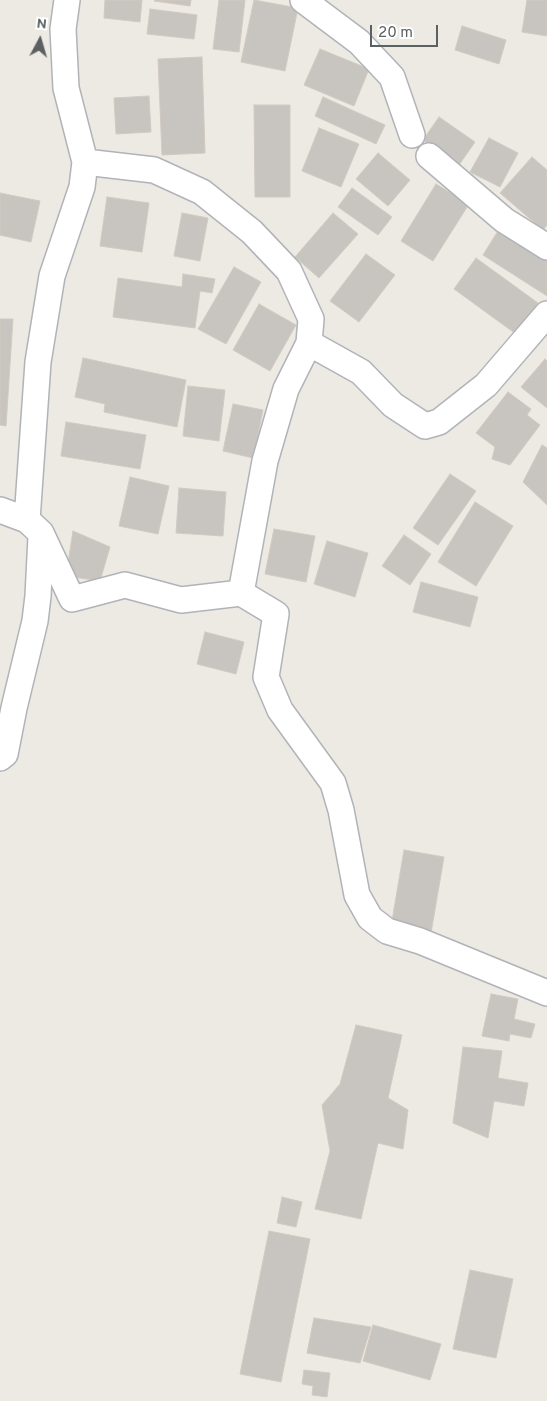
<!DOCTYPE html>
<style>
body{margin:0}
#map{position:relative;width:547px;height:1401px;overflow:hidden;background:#ede9e3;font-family:Overpass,sans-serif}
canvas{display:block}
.north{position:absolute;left:15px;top:15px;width:50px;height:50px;-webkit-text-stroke:4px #fff;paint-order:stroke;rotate:6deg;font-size:14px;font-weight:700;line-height:20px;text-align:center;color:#5b6063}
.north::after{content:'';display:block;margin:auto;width:18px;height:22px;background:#5b6063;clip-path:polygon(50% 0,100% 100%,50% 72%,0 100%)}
.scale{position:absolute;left:370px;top:25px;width:68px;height:22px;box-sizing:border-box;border:2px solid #5b6063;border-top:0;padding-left:6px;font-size:15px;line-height:18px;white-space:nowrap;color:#5b6063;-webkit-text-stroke:4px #fff;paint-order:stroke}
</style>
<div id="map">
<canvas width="547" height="1401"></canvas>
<div class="north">N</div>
<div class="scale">20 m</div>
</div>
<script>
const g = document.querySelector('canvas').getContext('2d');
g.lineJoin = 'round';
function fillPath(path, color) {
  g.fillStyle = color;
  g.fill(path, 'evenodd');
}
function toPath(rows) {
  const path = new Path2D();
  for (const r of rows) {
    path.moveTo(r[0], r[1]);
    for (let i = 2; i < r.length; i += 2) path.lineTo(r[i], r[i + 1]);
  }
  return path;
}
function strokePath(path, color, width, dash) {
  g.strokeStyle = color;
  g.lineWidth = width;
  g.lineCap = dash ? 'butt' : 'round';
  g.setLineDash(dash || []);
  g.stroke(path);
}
const building = toPath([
 [105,0,142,0,140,22,104,18,105,0],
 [155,0,191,0,190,6,154,1,155,0],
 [219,0,245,0,239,52,213,49,219,0],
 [254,0,298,8,285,71,241,62,254,0],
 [527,0,547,0,547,36,522,32,527,0],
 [150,9,197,15,194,39,147,34,150,9],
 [462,26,506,40,499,64,455,50,462,26],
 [320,49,369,69,354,106,304,85,320,49],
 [202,57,205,153,162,155,158,59,202,57],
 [149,96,151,132,116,134,114,98,149,96],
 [323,97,385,125,376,144,315,116,323,97],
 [254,105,290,105,290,197,255,197,254,105],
 [439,117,475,142,459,165,423,140,439,117],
 [319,128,359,144,341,187,302,171,319,128],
 [489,138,518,153,500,187,470,172,489,138],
 [378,153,410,180,388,206,356,179,378,153],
 [532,157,547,170,547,225,543,230,500,193,532,157],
 [436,184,469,204,433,261,401,241,436,184],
 [352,188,392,217,378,235,338,207,352,188],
 [0,193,40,201,31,242,0,235,0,193],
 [107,197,149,203,142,252,100,246,107,197],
 [182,213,208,218,200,261,174,256,182,213],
 [333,213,358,234,319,278,295,257,333,213],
 [501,226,547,255,547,296,483,255,501,226],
 [366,254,395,275,359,322,330,301,366,254],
 [476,258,538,303,516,334,454,289,476,258],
 [234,267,261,282,226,344,198,329,234,267],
 [183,274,215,279,212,293,200,291,195,328,113,317,118,278,182,287,183,274],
 [259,304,296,325,270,371,233,350,259,304],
 [0,319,13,319,6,426,0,425,0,319],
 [83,358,186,380,177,427,104,412,105,404,75,397,83,358],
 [545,359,547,361,547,408,521,387,545,359],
 [188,386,225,390,219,441,183,436,188,386],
 [508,392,531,409,527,415,540,425,510,465,492,459,495,447,476,433,508,392],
 [233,404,263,410,253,458,223,451,233,404],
 [66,422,146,435,140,469,61,456,66,422],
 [542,445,547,448,547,505,523,482,542,445],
 [450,474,476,491,438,545,413,528,450,474],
 [130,477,169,486,158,534,119,526,130,477],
 [179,488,226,492,223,536,176,533,179,488],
 [475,502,513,526,476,586,438,562,475,502],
 [274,529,315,536,306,582,265,574,274,529],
 [73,531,110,547,100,581,66,576,73,531],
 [404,535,431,554,410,585,382,566,404,535],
 [327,541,368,553,355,597,314,584,327,541],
 [421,582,478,597,470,627,413,612,421,582],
 [205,632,244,642,236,674,197,664,205,632],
 [404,850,444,857,431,933,391,927,404,850],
 [491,994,518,999,514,1019,535,1024,531,1038,510,1034,509,1041,482,1036,491,994],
 [356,1025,402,1035,388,1098,408,1110,403,1149,378,1143,361,1219,315,1209,330,1151,322,1105,340,1084,356,1025],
 [463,1047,502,1051,498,1078,528,1083,524,1106,494,1101,488,1138,453,1123,463,1047],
 [282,1197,302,1202,296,1227,277,1223,282,1197],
 [269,1231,310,1239,281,1382,240,1374,269,1231],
 [470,1270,513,1279,496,1358,453,1349,470,1270],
 [314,1318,371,1327,360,1363,307,1353,314,1318],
 [373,1325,441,1344,430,1380,363,1361,373,1325],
 [304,1370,330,1373,327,1397,312,1395,313,1386,302,1384,304,1370]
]);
const minor = toPath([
 [303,0,359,42,392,77,412,135],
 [429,156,504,220,547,247],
 [85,162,154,170,202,192,252,232,289,271,311,319,309,343,286,389,265,461,241,593],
 [309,343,361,372,393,405,425,426,439,422,486,385,547,314],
 [0,510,27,520,41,533,72,599,125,585,181,600,241,593,276,614,266,677,280,710,333,783,341,810,357,895,370,918,387,931,420,941,547,993],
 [27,520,38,362,52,276,82,187,85,162,66,88,63,29,67,0],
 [0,758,5,754,14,708,35,621,38,596,41,537]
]);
fillPath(building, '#c8c4bf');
strokePath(building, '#d2cac1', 1);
strokePath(minor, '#b0b4b8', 28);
strokePath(minor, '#fff', 25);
</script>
